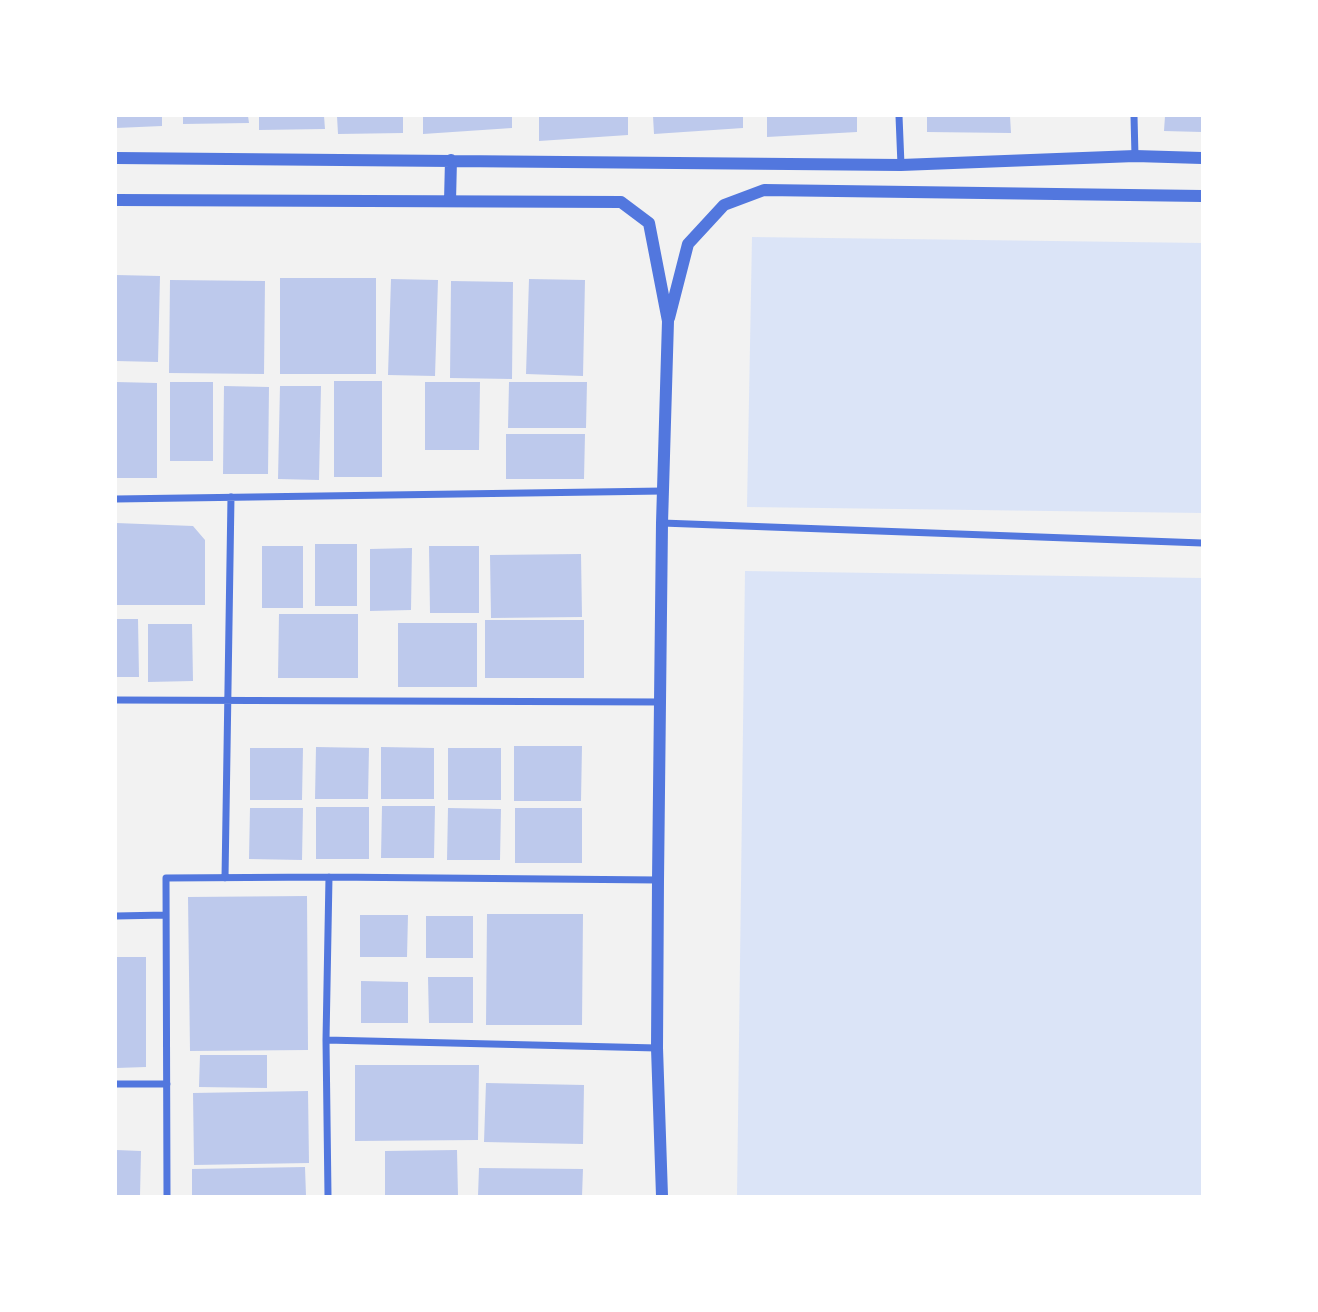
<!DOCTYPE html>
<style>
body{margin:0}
#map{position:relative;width:1318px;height:1312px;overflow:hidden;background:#f2f2f2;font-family:Manrope,sans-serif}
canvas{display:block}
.frame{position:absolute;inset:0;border:117px solid #fff;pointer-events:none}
</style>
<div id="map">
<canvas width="1318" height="1312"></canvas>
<div class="frame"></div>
</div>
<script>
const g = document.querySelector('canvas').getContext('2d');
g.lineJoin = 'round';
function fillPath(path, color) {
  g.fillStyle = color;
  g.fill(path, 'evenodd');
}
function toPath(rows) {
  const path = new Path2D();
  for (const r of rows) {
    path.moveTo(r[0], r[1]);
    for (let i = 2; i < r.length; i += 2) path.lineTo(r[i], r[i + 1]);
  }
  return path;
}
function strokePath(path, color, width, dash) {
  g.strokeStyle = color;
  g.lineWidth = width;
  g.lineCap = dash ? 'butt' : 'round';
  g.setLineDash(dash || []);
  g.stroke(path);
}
const green = toPath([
 [752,237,1202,243,1202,513,747,507],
 [745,571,1202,578,1202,1196,737,1196]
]);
const building = toPath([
 [116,116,162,116,162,126,116,128],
 [183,116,248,116,249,123,183,124],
 [259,116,324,116,325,129,259,130],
 [337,116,403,116,403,133,338,134],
 [423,116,512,116,512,128,423,134],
 [539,116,628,116,628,135,539,141],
 [653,116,743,116,743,128,654,134],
 [767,116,857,116,857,132,767,137],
 [927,116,1010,116,1011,133,927,132],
 [1165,116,1202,116,1202,132,1164,131],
 [116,275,160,276,158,362,116,361],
 [280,278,376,278,376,374,280,374],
 [391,279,438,280,435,376,388,375],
 [529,279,585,280,583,376,526,374],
 [170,280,265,281,264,374,169,373],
 [451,281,513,282,512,379,450,378],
 [334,381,382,381,382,477,334,477],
 [116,382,157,383,157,478,116,478],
 [170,382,213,382,213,461,170,461],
 [425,382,480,382,479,450,425,450],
 [509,382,587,382,586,428,508,428],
 [224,386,269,387,268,474,223,474],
 [280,386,321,386,319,480,278,479],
 [506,434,585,434,584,479,506,479],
 [116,523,193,526,205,540,205,605,116,605],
 [315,544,357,544,357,606,315,606],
 [262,546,303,546,303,608,262,608],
 [429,546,479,546,479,613,430,613],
 [412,548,411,610,370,611,370,549],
 [581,554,582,617,491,618,490,555],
 [279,614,358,614,358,678,278,678],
 [116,619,138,619,139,677,116,677],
 [485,620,584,620,584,678,485,678],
 [398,623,477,623,477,687,398,687],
 [148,624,192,624,193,681,148,682],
 [514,746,582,746,581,801,514,801],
 [316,747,369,748,368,799,315,799],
 [381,747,434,748,434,799,381,799],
 [250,748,303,748,302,800,250,800],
 [448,748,501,748,501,800,448,800],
 [382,806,435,806,434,858,381,858],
 [316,807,369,807,369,859,316,859],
 [250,808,303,808,302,860,249,859],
 [448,808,501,809,500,860,447,860],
 [515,808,582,808,582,863,515,863],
 [307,896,308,1050,190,1051,188,897],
 [487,914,583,914,582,1025,486,1025],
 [360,915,408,915,407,957,360,957],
 [426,916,473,916,473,958,426,958],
 [116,957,146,957,146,1067,116,1068],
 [428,977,473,977,473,1023,429,1023],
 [361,981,408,982,408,1023,361,1023],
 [200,1055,267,1055,267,1088,199,1087],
 [355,1065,479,1065,478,1140,355,1141],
 [486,1083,584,1085,583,1144,484,1142],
 [308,1091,309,1163,194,1165,193,1093],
 [116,1150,141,1151,140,1196,116,1196],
 [457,1150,458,1196,385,1196,385,1151],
 [305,1167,306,1196,192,1196,192,1169],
 [479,1168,583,1169,582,1196,478,1196]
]);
const minor = toPath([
 [899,116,901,165],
 [1134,116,1135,156],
 [116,499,663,491],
 [662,523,1202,543],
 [116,700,661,702],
 [225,878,231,497],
 [116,916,166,915],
 [326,1040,657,1048],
 [116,1084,167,1084],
 [167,1196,166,878,329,877,658,880],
 [328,1196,326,1040,329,877]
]);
const tertiary = toPath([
 [116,158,901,165,1135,156,1202,158],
 [116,200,621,202,649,223,668,321,662,523,658,880,657,1048,662,1196],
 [450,201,451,160],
 [669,318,688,244,724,205,764,190,1202,196]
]);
fillPath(green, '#dbe4f7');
fillPath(building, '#bdc9ec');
strokePath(minor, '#5277de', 7);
strokePath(tertiary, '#5277de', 12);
</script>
